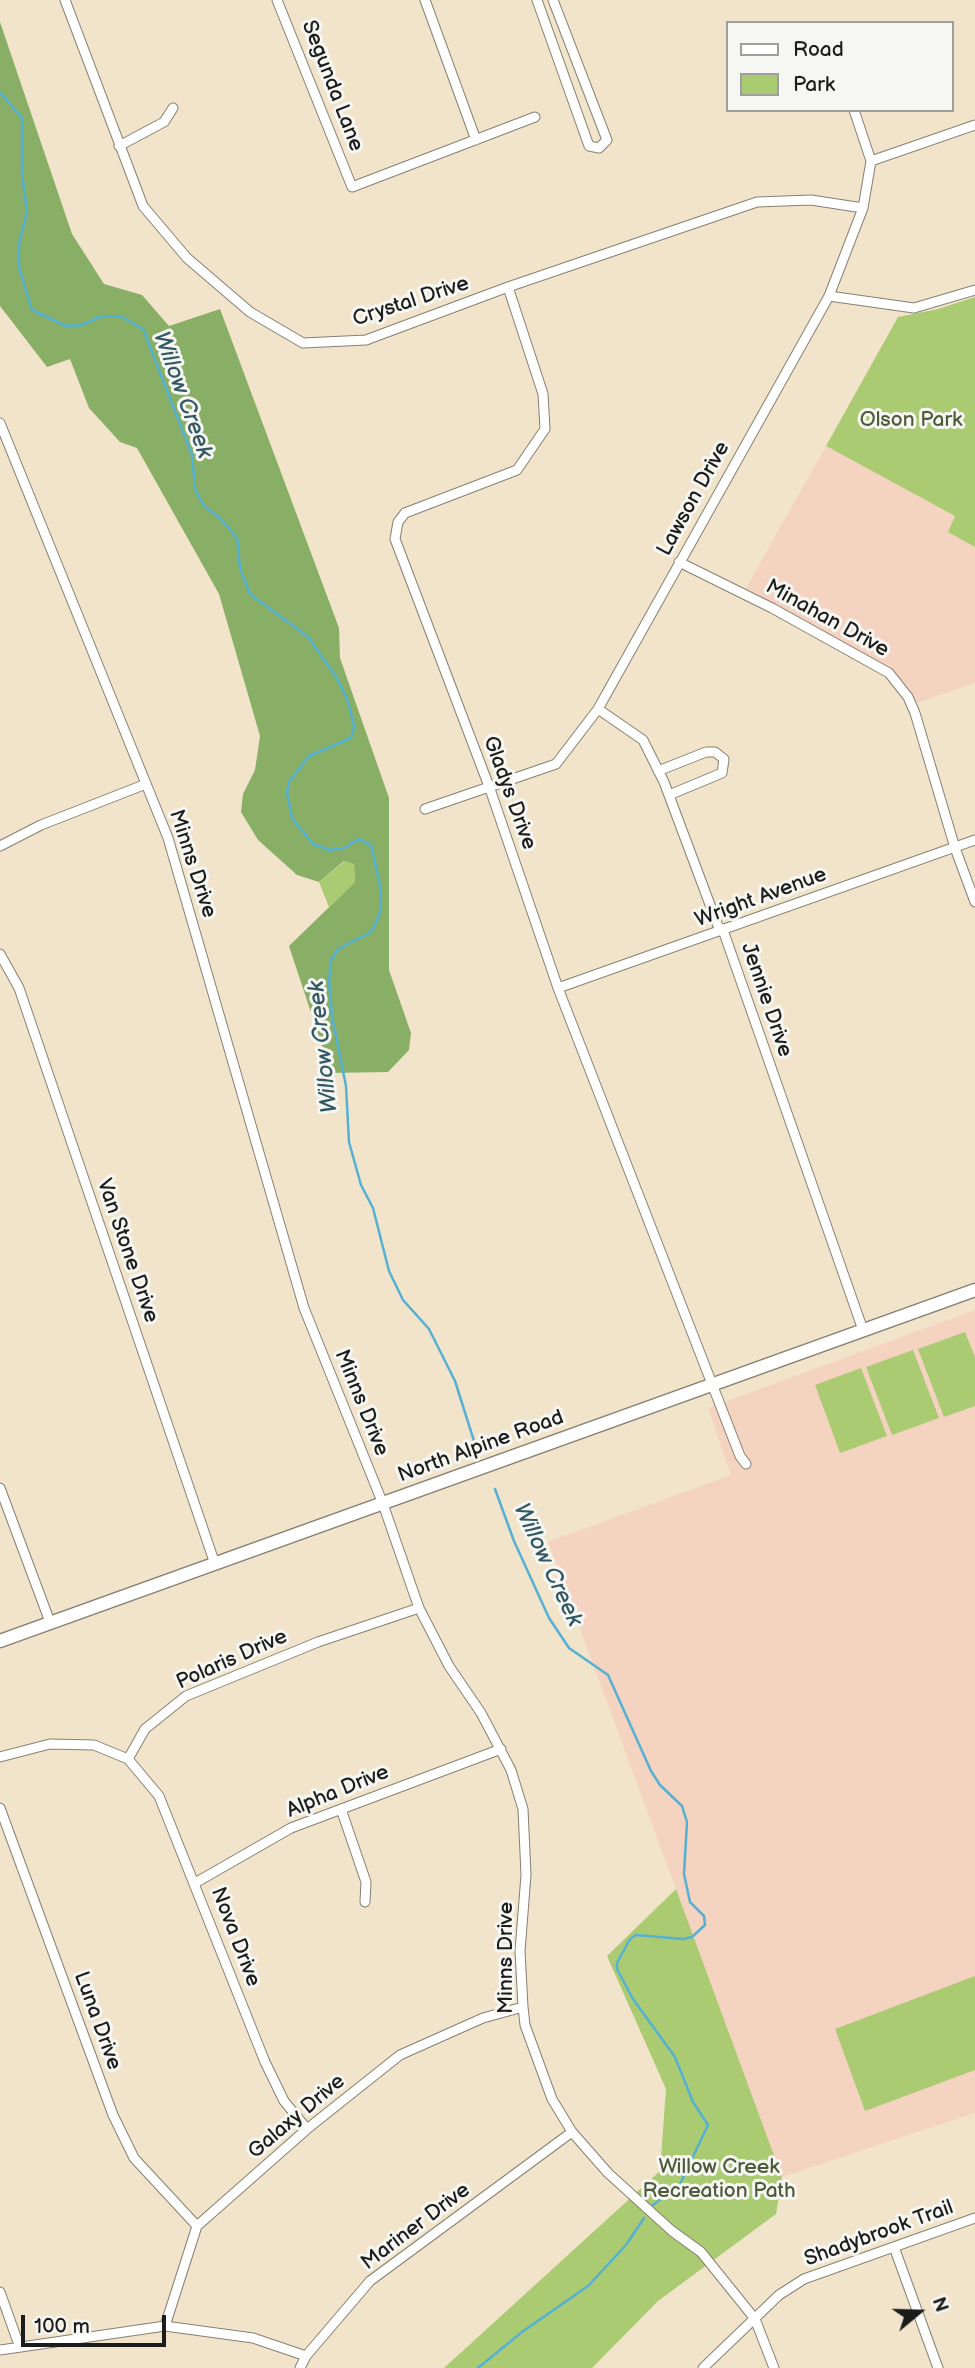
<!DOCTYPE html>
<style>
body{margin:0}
#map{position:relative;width:975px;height:2368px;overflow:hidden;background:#f1e4ca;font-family:"Balsamiq Sans",sans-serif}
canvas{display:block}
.legend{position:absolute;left:726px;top:21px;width:228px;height:91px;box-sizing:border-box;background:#f6f6f2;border:2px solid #9f9f9c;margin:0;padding:9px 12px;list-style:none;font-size:21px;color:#1c1c1c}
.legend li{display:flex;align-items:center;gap:14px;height:35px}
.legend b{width:35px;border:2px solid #9f9f9c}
.north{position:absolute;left:884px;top:2277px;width:70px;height:70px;-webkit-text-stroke:5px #f6f6f2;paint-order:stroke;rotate:71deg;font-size:19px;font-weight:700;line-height:28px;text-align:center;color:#1c1c1c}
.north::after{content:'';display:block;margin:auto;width:24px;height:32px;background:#1c1c1c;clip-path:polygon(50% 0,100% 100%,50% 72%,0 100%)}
.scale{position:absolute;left:21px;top:2315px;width:145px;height:32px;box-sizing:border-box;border:4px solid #1c1c1c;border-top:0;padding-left:9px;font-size:21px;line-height:24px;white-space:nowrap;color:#1c1c1c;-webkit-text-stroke:5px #f6f6f2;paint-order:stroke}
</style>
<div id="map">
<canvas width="975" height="2368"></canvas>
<ul class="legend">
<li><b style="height:9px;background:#fff"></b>Road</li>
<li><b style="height:19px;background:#abcb73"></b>Park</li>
</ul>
<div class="north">N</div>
<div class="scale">100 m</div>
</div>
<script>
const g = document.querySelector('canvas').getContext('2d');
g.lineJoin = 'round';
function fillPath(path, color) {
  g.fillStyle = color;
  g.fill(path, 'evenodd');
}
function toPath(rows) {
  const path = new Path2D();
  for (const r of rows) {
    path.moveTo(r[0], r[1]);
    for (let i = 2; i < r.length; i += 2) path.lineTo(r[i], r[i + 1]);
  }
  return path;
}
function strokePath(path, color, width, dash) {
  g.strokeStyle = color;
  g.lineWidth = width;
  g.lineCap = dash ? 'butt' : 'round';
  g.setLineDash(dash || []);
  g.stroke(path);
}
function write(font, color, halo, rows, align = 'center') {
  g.font = font + ' "Balsamiq Sans",sans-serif';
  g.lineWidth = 6;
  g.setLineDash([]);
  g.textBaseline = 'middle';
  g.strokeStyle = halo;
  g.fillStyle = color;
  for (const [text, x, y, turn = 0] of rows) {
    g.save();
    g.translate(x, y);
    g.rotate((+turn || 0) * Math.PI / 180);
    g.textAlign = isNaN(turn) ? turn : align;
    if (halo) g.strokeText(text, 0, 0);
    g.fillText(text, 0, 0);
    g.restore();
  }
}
const built = toPath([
 [826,446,955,516,948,532,975,547,975,683,917,703,905,683,890,669,746,588],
 [975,1310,975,2113,782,2177,548,1542,731,1475,708,1408]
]);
const green = toPath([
 [975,297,975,547,948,532,955,516,826,446,898,317,938,309],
 [345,861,354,864,355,882,329,907,319,882],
 [965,1332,975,1357,975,1406,944,1417,918,1349],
 [913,1350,939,1418,892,1435,866,1367],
 [861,1368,887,1436,840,1453,815,1385],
 [676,1889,782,2177,776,2214,658,2301,592,2368,444,2368,660,2171,666,2089,607,1956],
 [975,1976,975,2070,865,2111,835,2029]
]);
const forest = toPath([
 [0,22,72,234,104,284,142,295,169,326,220,309,339,628,340,658,389,798,389,970,411,1033,409,1050,388,1072,331,1073,289,946,355,882,354,864,344,861,319,882,297,875,258,840,241,812,243,794,255,770,260,736,219,594,137,448,120,442,89,408,70,359,47,367,0,306]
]);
const stream = toPath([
 [0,92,22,118,22,174,27,212,19,244,19,267,32,310,66,326,82,325,99,317,120,316,143,329,192,455,195,489,204,506,221,519,237,538,240,568,250,594,308,637,337,678,348,701,354,726,351,738,309,756,289,782,287,793,292,818,313,844,330,850,344,848,358,839,371,845,380,885,381,908,377,921,371,932,338,949,331,960,329,981,332,1016,346,1086,349,1142,361,1185,373,1208,389,1271,403,1300,429,1329,455,1381,474,1441],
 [495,1489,514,1541,549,1618,569,1648,608,1675,651,1771,660,1785,682,1806,687,1822,684,1874,690,1902,704,1916,705,1925,692,1937,683,1939,636,1935,630,1939,617,1963,617,1969,633,1999,675,2057,693,2102,708,2125,680,2184,653,2205],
 [478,2368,522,2332,588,2286,626,2245,644,2218]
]);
const minor = toPath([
 [65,0,143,206,187,258,250,312,303,343,366,340,508,287,757,202,811,200,863,208],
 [277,0,352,187,535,117],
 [425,0,476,140],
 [537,0,589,146,599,148,607,140,553,0],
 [119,146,164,122,173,108],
 [871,161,975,125],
 [508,287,543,394,545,429,517,470,405,513,398,522,395,539,490,789,558,988,740,1456,746,1464],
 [829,296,914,308,975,290],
 [0,423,168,838,304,1308,383,1504,419,1608,449,1666,481,1713,511,1770,523,1809,526,1875,520,1951,523,2007,525,2025,552,2099,572,2132,608,2173,672,2231,701,2252,755,2319,774,2368],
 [679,562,772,608,889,673,908,697,915,713,955,848,975,902],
 [598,709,643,740,664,782,718,926,723,930,863,1330],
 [658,771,706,752,715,752,724,759,722,773,669,795],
 [425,809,556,764,598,709,829,296,863,208,871,161,854,110],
 [0,846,41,825,146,784],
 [0,954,19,988,215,1564],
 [558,988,975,840],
 [0,1488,50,1622],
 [0,1757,50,1744,94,1745,128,1759,159,1796,265,2062,284,2101,307,2129],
 [128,1759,145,1729,186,1696,318,1642,419,1608],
 [0,1808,113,2115,134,2158,197,2226],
 [341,1809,366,1882,365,1902],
 [195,1883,291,1828,501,1749],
 [894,2247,938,2368],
 [0,2292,19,2345],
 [165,2326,197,2226,307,2129,400,2055,483,2018,523,2007],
 [0,2350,165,2326,253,2338,306,2356],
 [300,2368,306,2356,370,2281,572,2132],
 [703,2368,779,2295,804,2279,975,2218]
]);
const secondary = toPath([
 [0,1641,975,1290]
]);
const streetNames = [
 ["Segunda Lane",332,86,69],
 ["Crystal Drive",411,302,-18],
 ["Lawson Drive",694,499,-61],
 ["Minahan Drive",827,619,29],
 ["Gladys Drive",509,793,70],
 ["Minns Drive",192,864,72],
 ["Wright Avenue",761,898,-20],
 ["Jennie Drive",766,1000,71],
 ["Van Stone Drive",127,1251,71],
 ["Minns Drive",361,1403,68],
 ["North Alpine Road",481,1447,-20],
 ["Polaris Drive",232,1660,-24],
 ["Alpha Drive",338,1792,-22],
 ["Nova Drive",235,1937,69],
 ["Minns Drive",507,1958,-90],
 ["Luna Drive",97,2021,70],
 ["Galaxy Drive",297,2117,-40],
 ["Mariner Drive",416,2227,-37],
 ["Shadybrook Trail",879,2234,-20]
];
const parkNames = [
 ["Olson Park",911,421],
 ["Willow Creek",719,2168],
 ["Recreation Path",719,2192]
];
const waterNames = [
 ["Willow Creek",182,395,70],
 ["Willow Creek",324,1047,-96],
 ["Willow Creek",547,1565,65]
];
fillPath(built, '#f4d3c0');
fillPath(green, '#abcb73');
fillPath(forest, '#88af65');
strokePath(stream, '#55b1d3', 2.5);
strokePath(minor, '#868073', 11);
strokePath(secondary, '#868073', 15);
strokePath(minor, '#fff', 9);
strokePath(secondary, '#fff', 12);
write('21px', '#1c1c1c', '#f6f6f2', streetNames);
write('21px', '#4e593a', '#f6f6f2', parkNames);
write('italic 23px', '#335865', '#f6f6f2', waterNames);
</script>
